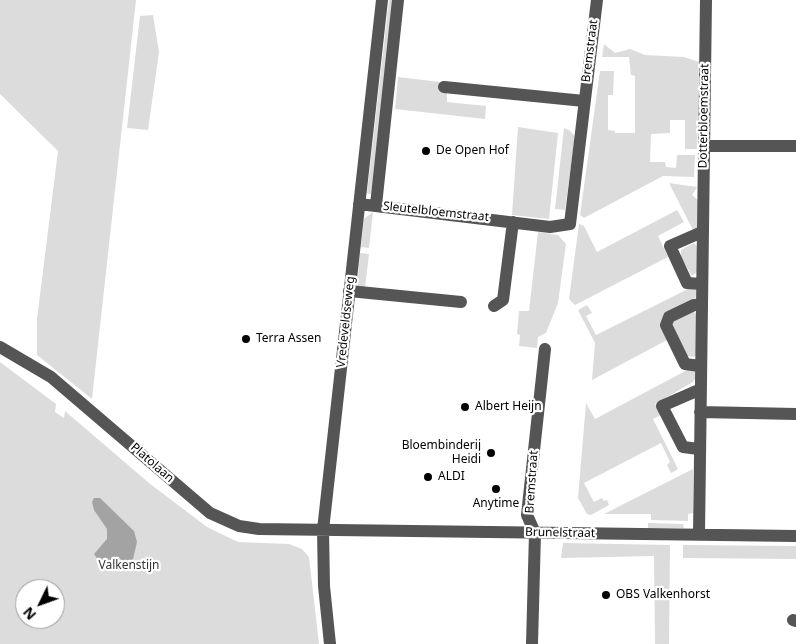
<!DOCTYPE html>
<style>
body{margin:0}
#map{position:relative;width:796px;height:644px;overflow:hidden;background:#fff;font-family:"Noto Sans",sans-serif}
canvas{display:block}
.north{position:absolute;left:15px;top:579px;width:50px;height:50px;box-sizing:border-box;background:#fff;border:1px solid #999;border-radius:50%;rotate:228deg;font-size:14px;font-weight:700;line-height:20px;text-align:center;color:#000}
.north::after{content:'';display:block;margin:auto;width:18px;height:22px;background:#000;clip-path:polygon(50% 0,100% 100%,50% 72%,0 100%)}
</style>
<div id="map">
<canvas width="796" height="644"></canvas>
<div class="north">N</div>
</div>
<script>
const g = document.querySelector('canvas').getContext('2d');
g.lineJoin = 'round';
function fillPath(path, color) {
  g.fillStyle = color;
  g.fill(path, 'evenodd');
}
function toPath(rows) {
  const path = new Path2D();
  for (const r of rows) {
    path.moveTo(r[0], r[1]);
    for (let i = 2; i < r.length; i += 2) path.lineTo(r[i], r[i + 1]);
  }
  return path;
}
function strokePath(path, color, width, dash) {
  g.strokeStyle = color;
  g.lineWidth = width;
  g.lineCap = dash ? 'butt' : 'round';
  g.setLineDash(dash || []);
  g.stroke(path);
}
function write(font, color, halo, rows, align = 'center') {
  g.font = font + ' "Noto Sans",sans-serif';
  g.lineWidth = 4.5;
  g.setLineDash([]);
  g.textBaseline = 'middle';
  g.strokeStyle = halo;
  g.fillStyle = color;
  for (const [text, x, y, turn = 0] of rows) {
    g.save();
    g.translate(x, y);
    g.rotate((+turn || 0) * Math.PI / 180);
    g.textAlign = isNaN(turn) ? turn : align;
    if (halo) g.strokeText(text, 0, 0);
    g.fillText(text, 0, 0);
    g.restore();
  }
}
const green = toPath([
 [0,0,136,0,92,399,37,355,37,319,58,151,0,94],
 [389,0,394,0,371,194,369,194,367,193],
 [153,15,159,52,148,130,127,128,140,16],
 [604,44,615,53,630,49,645,55,684,57,699,62,697,149,685,149,685,120,670,120,670,133,651,134,650,162,665,162,666,167,676,168,677,155,695,155,694,177,663,176,584,218,580,215,600,71,614,71,613,95,608,95,608,130,615,131,615,133,635,133,635,76,631,75,629,57,602,57],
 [398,77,440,82,447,91,447,102,486,106,485,119,395,109],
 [518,127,558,133,549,219,512,215],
 [564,128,569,130,575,136,565,210,555,209],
 [669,183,697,187,692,195,699,201,697,229,693,230],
 [677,210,684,222,658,236,668,257,575,305,569,299,579,224,584,226,597,252],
 [373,212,369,248,361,247,364,219],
 [538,232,558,235,566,244,558,303,546,333,538,337,537,348,519,346,520,335,517,334,519,311,529,311],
 [694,243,697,246,697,272,692,276,681,257,681,250],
 [360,253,369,254,365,288,357,287],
 [694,286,697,287,696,297,662,319,660,324,667,340,592,380,595,343,578,310,587,305,592,313,586,316,596,335],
 [693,311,697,315,696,355,694,357,687,356,672,327,674,319],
 [0,362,56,404,55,412,64,418,65,411,149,483,207,527,238,542,289,544,302,549,309,557,319,644,0,644],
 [25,589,55,589,55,619,25,619],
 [691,368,695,370,696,377,693,382,655,404,661,415,653,419,678,469,671,473,667,465,670,462,661,443,584,483,594,502,602,498,604,501,607,500,609,505,591,515,587,514,578,498,586,403,595,419],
 [693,469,693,513,688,514,688,521,651,520,651,514,604,514],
 [648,523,683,524,684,528,648,528],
 [563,543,670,545,669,644,655,644,654,556,561,558],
 [683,545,796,546,796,559,683,558]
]);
const water = toPath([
 [94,498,100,498,134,531,137,542,133,559,119,567,99,561,94,554,107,539,107,529,94,510,92,502]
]);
const minor = toPath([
 [444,87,584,101],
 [704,146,796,146],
 [359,204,550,227,570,224,597,0],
 [376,205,398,0],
 [702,284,687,283,670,246,702,232],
 [349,291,461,302],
 [494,306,503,300,513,222],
 [0,347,51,377,210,513,239,526,259,529,796,536],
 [700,366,685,364,666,325,669,317,694,305,702,304],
 [700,412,796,414],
 [699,449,683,447,662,406,701,389],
 [699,534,706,0],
 [793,620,796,621],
 [330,644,324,586,323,530,382,0],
 [532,644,535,533,527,515,545,349]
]);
const markers = [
 [426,151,5,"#000"],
 [246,339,5,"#000"],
 [465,407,5,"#000"],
 [491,453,5,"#000"],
 [428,477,5,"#000"],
 [496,489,5,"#000"],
 [606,595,5,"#000"]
];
const streetNames = [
 ["Bremstraat",590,51,-83],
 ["Dotterbloemstraat",704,116,-89],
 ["Sleutelbloemstraat",436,212,6],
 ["Vredeveldseweg",346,322,-84],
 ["Platolaan",152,463,41],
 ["Bremstraat",532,482,-86],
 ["Brunelstraat",560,533,1]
];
const poiNames = [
 ["De Open Hof",436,151],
 ["Terra Assen",256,339],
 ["Albert Heijn",475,407],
 ["Bloembinderij",481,446,"right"],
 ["Heidi",481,460,"right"],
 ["ALDI",438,477],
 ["Anytime",496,504,"center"],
 ["OBS Valkenhorst",616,595]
];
const parkNames = [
 ["Valkenstijn",129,566]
];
fillPath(green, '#dcdcdc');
fillPath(water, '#a3a3a3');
strokePath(minor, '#555', 12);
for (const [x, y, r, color] of markers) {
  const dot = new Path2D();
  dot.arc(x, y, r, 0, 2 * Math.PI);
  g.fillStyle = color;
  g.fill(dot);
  strokePath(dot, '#fff', 2);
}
write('12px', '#000', '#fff', streetNames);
write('12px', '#000', '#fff', poiNames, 'left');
write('12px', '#333', '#fff', parkNames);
</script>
